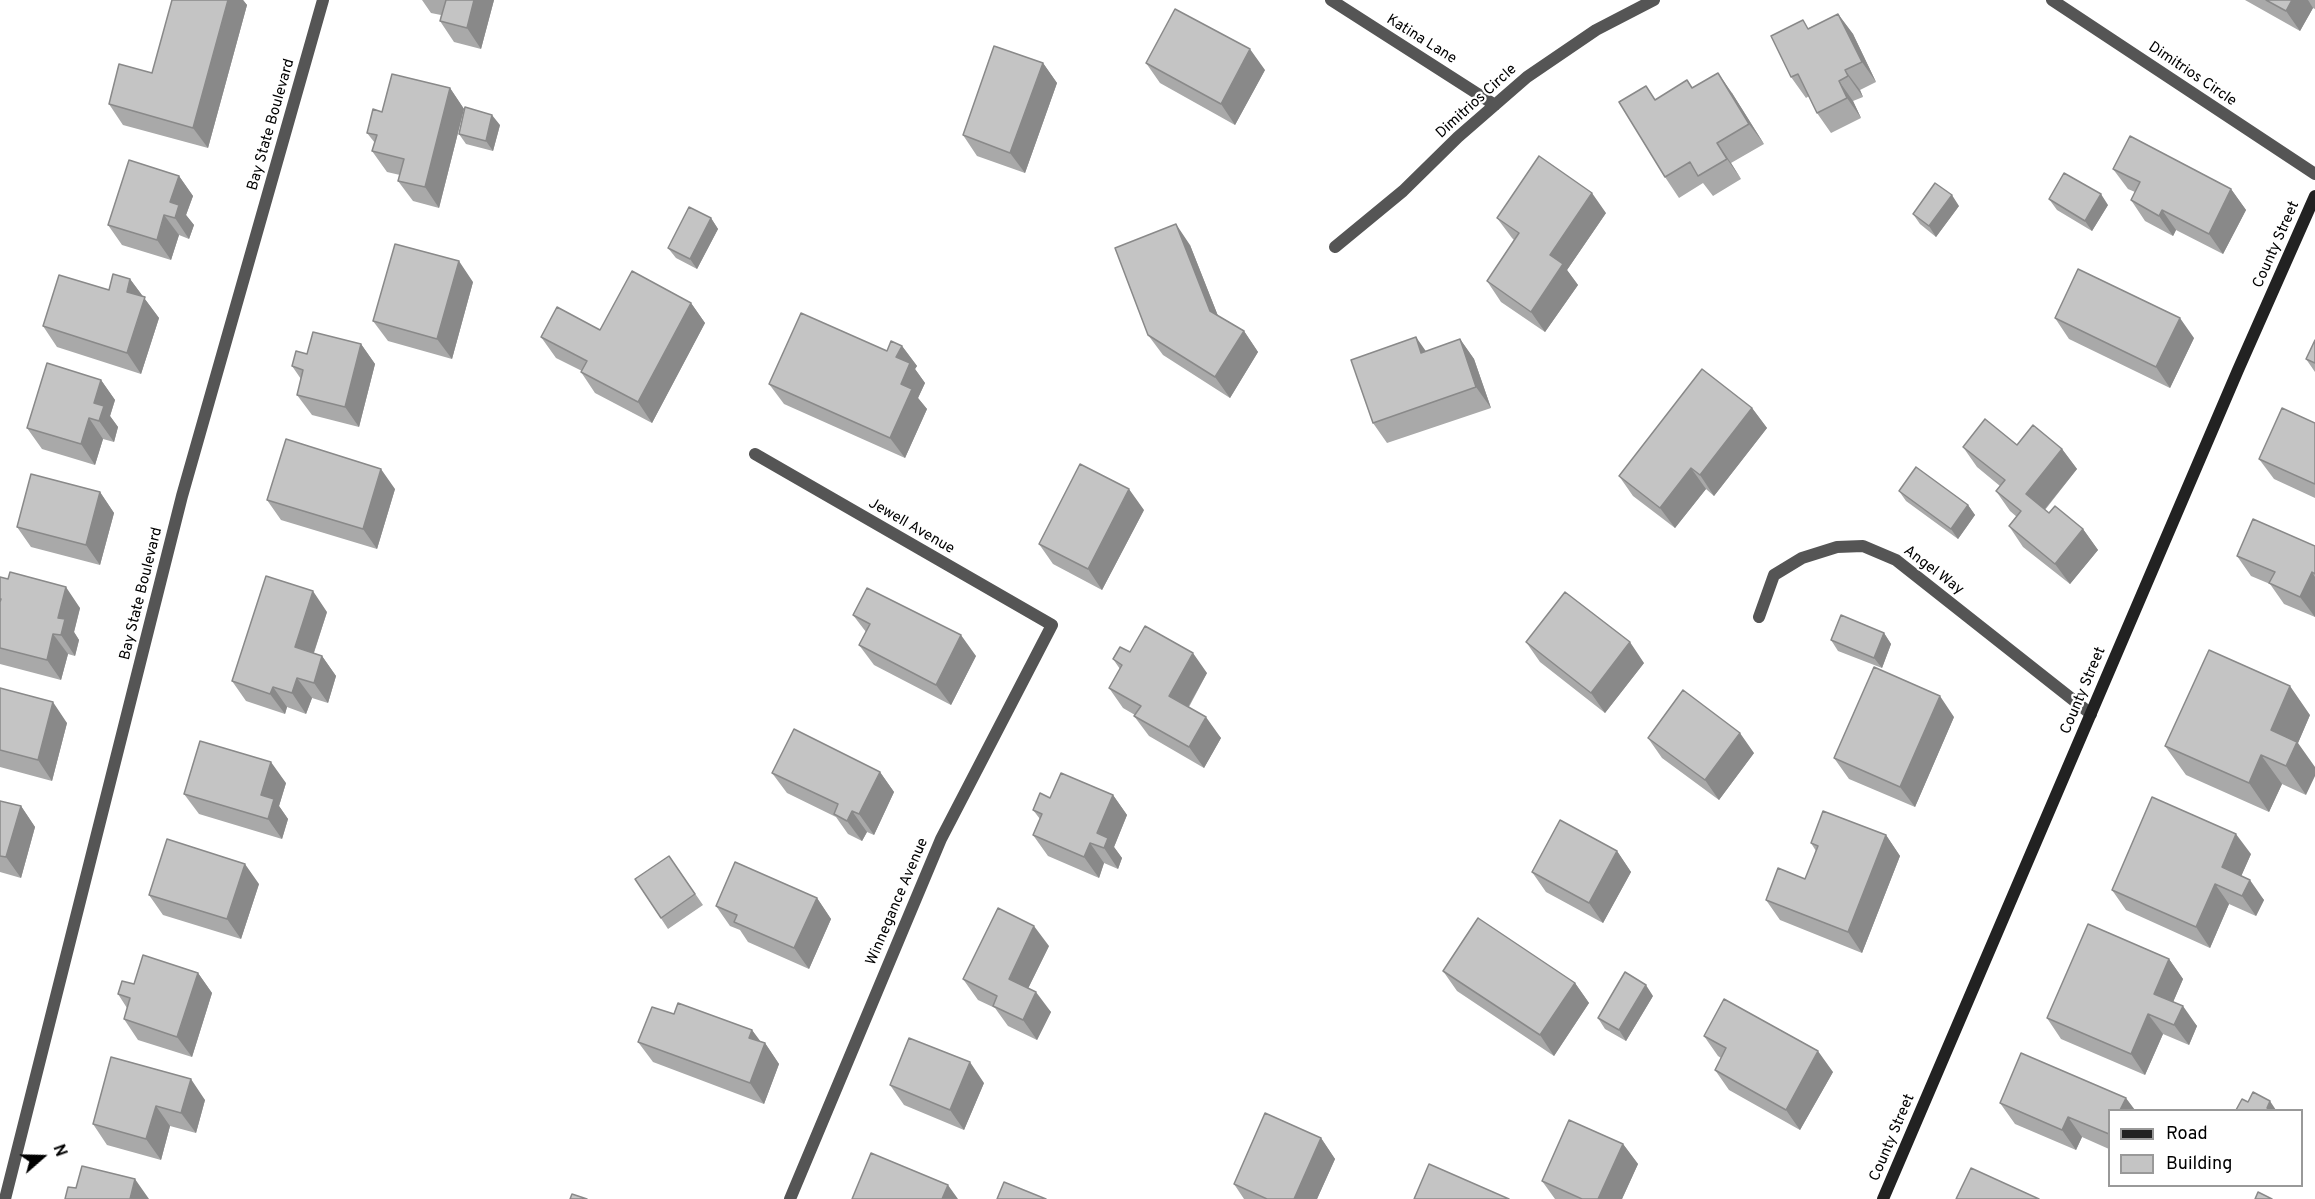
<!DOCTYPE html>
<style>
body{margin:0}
#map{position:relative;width:2315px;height:1199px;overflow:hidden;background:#fff;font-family:Overpass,sans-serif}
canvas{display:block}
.legend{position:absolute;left:2108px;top:1109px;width:195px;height:78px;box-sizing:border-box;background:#fff;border:2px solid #999;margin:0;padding:8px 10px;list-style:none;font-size:18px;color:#000}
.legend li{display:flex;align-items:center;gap:12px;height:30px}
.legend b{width:30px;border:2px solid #999}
.north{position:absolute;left:12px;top:1127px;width:60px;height:60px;-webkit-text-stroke:4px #fff;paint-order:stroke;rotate:70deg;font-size:16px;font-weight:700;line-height:24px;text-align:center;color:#000}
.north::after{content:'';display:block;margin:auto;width:21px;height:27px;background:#000;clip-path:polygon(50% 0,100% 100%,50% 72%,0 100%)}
</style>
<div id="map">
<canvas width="2315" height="1199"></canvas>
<ul class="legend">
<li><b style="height:8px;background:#222"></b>Road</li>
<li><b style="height:16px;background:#c4c4c4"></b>Building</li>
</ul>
<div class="north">N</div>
</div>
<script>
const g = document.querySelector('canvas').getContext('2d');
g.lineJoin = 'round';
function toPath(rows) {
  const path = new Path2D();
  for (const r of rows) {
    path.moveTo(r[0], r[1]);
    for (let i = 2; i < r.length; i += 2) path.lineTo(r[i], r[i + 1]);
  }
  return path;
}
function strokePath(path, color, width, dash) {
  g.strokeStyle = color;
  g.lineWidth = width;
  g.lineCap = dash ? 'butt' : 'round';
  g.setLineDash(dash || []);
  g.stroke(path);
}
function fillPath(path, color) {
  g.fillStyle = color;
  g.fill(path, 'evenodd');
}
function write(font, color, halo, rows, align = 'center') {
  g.font = font + ' Overpass,sans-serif';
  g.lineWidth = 4.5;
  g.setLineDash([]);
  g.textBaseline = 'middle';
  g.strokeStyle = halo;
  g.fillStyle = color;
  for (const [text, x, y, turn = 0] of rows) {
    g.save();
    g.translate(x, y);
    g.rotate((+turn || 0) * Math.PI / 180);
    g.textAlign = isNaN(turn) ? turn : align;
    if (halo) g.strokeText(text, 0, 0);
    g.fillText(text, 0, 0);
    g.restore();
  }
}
const minor = toPath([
 [1331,0,1495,105],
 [2052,0,2315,174],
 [1335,247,1403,191,1458,137,1527,77,1596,30,1654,0],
 [755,454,1052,625,941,839,790,1199],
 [1759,617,1774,575,1802,558,1837,547,1863,546,1896,560,2091,714],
 [5,1199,182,496,323,0]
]);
const secondary = toPath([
 [1883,1199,2238,370,2315,196]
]);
const wall = toPath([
 [172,0,243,0,247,5,208,148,123,125,109,104,152,73],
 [422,0,494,0,481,49,454,42,440,21,441,15,431,13],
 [2245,0,2315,0,2315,9,2313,8,2300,31],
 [1838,14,1853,34,1876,82,1860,90,1863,97,1853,101,1861,118,1831,133,1817,113,1809,96,1806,98,1791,77,1809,28],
 [1043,63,1057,83,1025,173,977,156,963,135],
 [1146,63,1265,70,1235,125,1160,83],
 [1646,86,1655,100,1692,88,1732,93,1764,144,1731,163,1741,179,1713,196,1703,183,1679,198,1665,177],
 [450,88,464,109,439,208,413,201,398,181,400,175,387,172,372,151,375,143,367,133,382,112],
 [500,125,493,151,466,144,459,134],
 [2113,169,2231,189,2246,210,2223,254,2176,230,2173,236,2145,221,2131,200,2135,192,2128,189],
 [179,176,193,196,186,215,194,225,189,239,179,235,171,260,122,245,108,225],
 [2049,199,2108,205,2092,231,2057,210],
 [1959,206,1936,237,1920,224,1913,214],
 [1606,213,1567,270,1578,285,1545,332,1501,302,1487,281,1514,240,1512,238,1497,218],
 [711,218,718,229,697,269,676,258,668,248],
 [1190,245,1218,316,1244,331,1258,352,1230,398,1163,355,1148,335],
 [130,279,159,318,141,374,57,347,43,326],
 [473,282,452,359,388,341,373,321],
 [691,303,705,323,652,423,595,393,581,372,582,371,556,358,541,337,600,330],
 [2055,318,2194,338,2170,388,2069,339],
 [1460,339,1474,359,1491,408,1387,443,1373,423],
 [2315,340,2315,372,2306,359],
 [361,344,375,364,359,427,312,415,297,395,301,379,292,366,307,354],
 [902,346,917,366,915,369,925,383,918,398,927,409,905,458,784,404,769,384,887,351],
 [101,380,115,400,110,416,118,427,114,442,103,439,95,465,42,449,27,428],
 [1752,408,1767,428,1714,496,1706,489,1675,528,1633,496,1619,476],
 [2315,423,2315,498,2274,479,2259,459],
 [2017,445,2062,449,2077,469,2045,510,2049,513,2083,529,2098,550,2070,584,2023,547,2009,526,2017,517,2010,511,1996,491,2000,486,1977,467,1963,447],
 [395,489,377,549,281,520,267,500],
 [1899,491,1968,505,1975,515,1958,539,1906,501],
 [100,492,114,513,100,565,31,547,17,527],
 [1144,510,1102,590,1053,564,1039,544],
 [2315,546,2315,617,2284,604,2270,584,2251,576,2237,556],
 [0,577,80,608,74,632,79,640,75,656,68,654,61,680,0,664],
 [327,612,314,653,322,656,336,676,328,703,312,698,306,714,287,707,285,714,246,701,232,681],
 [853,615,976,656,951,705,874,665,859,645,866,632],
 [1884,633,1891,644,1882,668,1838,651,1831,640],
 [1526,642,1644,663,1605,713,1540,662],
 [1130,652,1207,673,1189,707,1221,738,1204,768,1149,736,1134,716,1135,715,1123,708,1109,688,1120,669,1113,659],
 [0,688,67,723,52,781,0,767],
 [2310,715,2298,743,2306,795,2282,784,2269,812,2186,775,2165,746],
 [1954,717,1915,807,1849,779,1834,758],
 [1648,738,1754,753,1719,800,1662,758],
 [880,772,894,792,874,835,867,832,862,841,848,834,836,817,787,793,772,773],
 [286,783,279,806,288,819,282,839,199,814,184,794],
 [1113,795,1127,815,1114,847,1122,858,1118,869,1104,863,1099,878,1048,856,1033,835,1040,819,1033,810,1050,798],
 [0,801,21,806,35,827,21,878,0,872],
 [1886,835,1900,856,1862,953,1780,920,1766,900,1805,879,1816,851,1811,843],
 [1617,851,1631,872,1603,923,1546,892,1532,872],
 [2251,854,2241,876,2264,900,2256,916,2229,904,2210,948,2126,910,2112,890],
 [669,856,703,905,668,929,635,879],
 [259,884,241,939,163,915,149,895],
 [817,898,831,919,809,969,748,942,740,930,730,926,716,906],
 [1049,946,1028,988,1051,1012,1037,1040,1008,1026,995,1008,978,1000,963,979],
 [2169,959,2183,979,2173,1002,2197,1026,2189,1045,2163,1034,2145,1075,2061,1039,2047,1018],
 [1443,971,1575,983,1589,1003,1554,1056,1457,991],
 [198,973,212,993,192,1057,138,1040,124,1019,127,1008,118,994,134,984],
 [1653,996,1626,1041,1605,1029,1598,1018],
 [674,1014,752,1030,760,1042,765,1043,779,1064,764,1104,653,1062,638,1042],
 [1704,1036,1833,1072,1800,1130,1729,1090,1715,1070,1721,1058,1718,1056],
 [111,1057,205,1100,196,1133,170,1126,161,1160,107,1145,93,1124],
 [984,1083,964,1130,904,1105,890,1085],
 [2000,1103,2109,1110,2109,1149,2082,1137,2076,1150,2015,1124],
 [1321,1138,1335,1159,1317,1199,1244,1199,1234,1184],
 [1623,1144,1638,1164,1622,1199,1555,1199,1542,1181]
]);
const shadedWall = toPath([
 [228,0,243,0,247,5,208,148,193,128],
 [474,0,494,0,481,49,467,28],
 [2292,0,2308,0,2313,8,2300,31,2286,11],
 [1838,14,1853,34,1876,82,1862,62],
 [1250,49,1265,70,1235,125,1221,104],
 [1043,63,1057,83,1025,173,1010,153],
 [1845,70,1860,90,1863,97,1848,76],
 [1718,73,1732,93,1764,144,1749,124],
 [1839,81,1853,101,1861,118,1847,98],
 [450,88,464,109,439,208,425,187],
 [492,115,500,125,493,151,486,141],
 [1717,143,1731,163,1741,179,1727,159],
 [179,176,193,196,186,215,194,225,189,239,175,218,170,202],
 [2231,189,2246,210,2223,254,2209,234],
 [1592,193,1606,213,1567,270,1578,285,1545,332,1531,312,1550,255],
 [2101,194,2108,205,2092,231,2085,221],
 [1952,195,1959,206,1936,237,1929,226],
 [2162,210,2176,230,2173,236,2159,216],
 [164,215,179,235,171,260,157,240],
 [711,218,718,229,697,269,690,259],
 [1176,224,1190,245,1224,331,1210,311],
 [459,261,473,282,452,359,437,339],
 [130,279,159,318,141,374,127,353,127,292],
 [691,303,705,323,652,423,638,402],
 [2180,318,2194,338,2170,388,2156,367],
 [1244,331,1258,352,1230,398,1215,377],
 [1416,337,1430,357,1421,353],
 [1460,339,1474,359,1491,408,1476,387],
 [361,344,375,364,359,427,345,407],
 [902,346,917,366,915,369,925,383,918,398,927,409,905,458,890,438,901,384,896,357],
 [101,380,115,400,110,416,118,427,114,442,99,421,94,403],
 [1752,408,1767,428,1714,496,1700,475],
 [89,418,103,439,95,465,81,444],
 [2062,449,2077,469,2040,515,2026,494],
 [1691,468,1706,489,1675,528,1660,508],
 [381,469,395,489,377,549,363,529],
 [1129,489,1144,510,1102,590,1088,569],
 [100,492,114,513,100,565,86,545],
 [1968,505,1975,515,1958,539,1951,529],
 [2083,529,2098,550,2070,584,2055,564],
 [2312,572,2315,577,2315,617,2300,597],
 [66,587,80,608,74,632,79,640,75,656,61,635,58,618],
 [313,591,327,612,309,667,295,647],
 [1884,633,1891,644,1882,668,1874,658],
 [53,634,68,654,61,680,47,660],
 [961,635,976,656,951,705,936,685],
 [1630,642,1644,663,1605,713,1591,693],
 [1193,653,1207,673,1183,716,1169,696],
 [322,656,336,676,328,703,314,683],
 [297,678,312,698,306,714,292,693],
 [2290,686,2310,715,2298,743,2315,767,2315,776,2306,795,2286,766,2271,730],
 [273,687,287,707,285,714,270,694],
 [1940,696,1954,717,1915,807,1900,787],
 [53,702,67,723,52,781,38,760],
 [1206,717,1221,738,1204,768,1189,747],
 [1740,733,1754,753,1719,800,1705,780],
 [2261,755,2282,784,2269,812,2249,783],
 [271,762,286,783,279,806,288,819,282,839,268,819,261,795],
 [880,772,894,792,874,835,859,814],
 [1113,795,1127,815,1114,847,1122,858,1118,869,1104,848,1097,833],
 [21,806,35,827,21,878,6,857],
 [852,811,867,832,862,841,847,821],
 [2236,834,2251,854,2236,888,2222,867],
 [1886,835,1900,856,1862,953,1848,932],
 [1090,843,1104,863,1099,878,1084,857],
 [1617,851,1631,872,1603,923,1589,903],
 [245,864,259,884,241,939,227,919],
 [2250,880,2264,900,2256,916,2242,896],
 [2215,884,2229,904,2210,948,2196,927],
 [817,898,831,919,809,969,794,948],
 [1034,926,1049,946,1023,999,1009,979],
 [2169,959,2183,979,2168,1014,2154,994],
 [198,973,212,993,192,1057,177,1037],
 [1575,983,1589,1003,1554,1056,1540,1035],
 [1646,985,1653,996,1626,1041,1619,1030],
 [1036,992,1051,1012,1037,1040,1023,1020],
 [2183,1006,2197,1026,2189,1045,2174,1025],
 [2148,1014,2163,1034,2145,1075,2131,1054],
 [752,1030,764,1046,765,1043,779,1064,764,1104,750,1083,749,1038],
 [1818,1051,1833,1072,1800,1130,1786,1110],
 [970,1062,984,1083,964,1130,950,1110],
 [191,1079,205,1100,196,1133,181,1113],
 [2126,1098,2135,1110,2120,1110],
 [2270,1101,2276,1110,2269,1110,2267,1108],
 [156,1106,170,1126,161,1160,146,1139],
 [2068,1117,2082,1137,2076,1150,2062,1130],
 [1321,1138,1335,1159,1317,1199,1294,1199],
 [1623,1144,1638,1164,1622,1199,1598,1199],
 [135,1179,149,1199,130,1199],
 [948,1185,958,1199,942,1199]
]);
const building = toPath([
 [172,0,228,0,193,128,109,104,119,64,152,73,172,0],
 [446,0,474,0,467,28,440,21,446,0],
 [2266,0,2292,0,2286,11,2266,0],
 [1175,9,1250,49,1221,104,1146,63,1175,9],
 [1838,14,1862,62,1845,70,1848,76,1839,81,1847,98,1817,113,1798,74,1791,77,1771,36,1803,20,1808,29,1838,14],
 [994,46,1043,63,1010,153,963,135,994,46],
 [1718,73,1749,124,1717,143,1727,159,1698,176,1690,162,1665,177,1619,102,1646,86,1655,100,1687,80,1692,88,1718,73],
 [392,74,450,88,425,187,398,181,404,159,372,151,377,135,367,133,373,109,382,112,392,74],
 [465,107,492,115,486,141,459,134,465,107],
 [2130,136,2231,189,2209,234,2162,210,2159,216,2131,200,2140,182,2113,169,2130,136],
 [1539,156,1592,193,1550,255,1563,264,1531,312,1487,281,1519,233,1497,218,1539,156],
 [129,160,179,176,170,202,179,205,175,218,164,215,157,240,108,225,129,160],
 [2064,173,2101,194,2085,221,2049,199,2064,173],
 [1935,183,1952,195,1929,226,1913,214,1935,183],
 [689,207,711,218,690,259,668,248,689,207],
 [1176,224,1210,311,1244,331,1215,377,1148,335,1115,248,1176,224],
 [395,244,459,261,437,339,373,321,395,244],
 [2078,269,2180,318,2156,367,2055,318,2078,269],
 [632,271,691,303,638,402,581,372,587,361,541,337,557,307,600,330,632,271],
 [113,274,130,279,127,292,145,297,127,353,43,326,59,275,109,290,113,274],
 [801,313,887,351,891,341,902,346,896,357,910,363,901,384,912,389,890,438,769,384,801,313],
 [313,332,361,344,345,407,297,395,303,370,292,366,296,351,307,354,313,332],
 [1416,337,1421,353,1460,339,1476,387,1373,423,1351,360,1416,337],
 [2315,340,2315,363,2306,359,2315,340],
 [47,363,101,380,94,403,104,406,99,421,89,418,81,444,27,428,47,363],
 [1702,369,1752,408,1700,475,1691,468,1660,508,1619,476,1702,369],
 [2282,408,2315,423,2315,484,2259,459,2282,408],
 [1985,419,2017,445,2033,425,2062,449,2026,494,2049,513,2055,506,2083,529,2055,564,2009,526,2021,511,1996,491,2005,480,1963,447,1985,419],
 [286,439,381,469,363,529,267,500,286,439],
 [1080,464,1129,489,1088,569,1039,544,1080,464],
 [1916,467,1968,505,1951,529,1899,491,1916,467],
 [31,474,100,492,86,545,17,527,31,474],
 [2253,519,2315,546,2315,574,2312,572,2300,597,2269,583,2275,572,2237,556,2253,519],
 [10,572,66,587,58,618,65,619,61,635,53,634,47,660,0,648,0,602,1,599,0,599,0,577,8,579,10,572],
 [266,576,313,591,295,647,322,656,314,683,297,678,292,693,273,687,270,694,232,681,266,576],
 [867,588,961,635,936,685,859,645,870,624,853,615,867,588],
 [1565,592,1630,642,1591,693,1526,642,1565,592],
 [1841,615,1884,633,1874,658,1831,640,1841,615],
 [1145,626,1193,653,1169,696,1206,717,1189,747,1134,716,1141,706,1109,688,1122,665,1113,659,1120,647,1130,652,1145,626],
 [2209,650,2290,686,2271,730,2297,742,2286,766,2261,755,2249,783,2165,746,2209,650],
 [1874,667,1940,696,1900,787,1834,758,1874,667],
 [0,688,53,702,38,760,0,750,0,688],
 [1683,690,1740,733,1705,780,1648,738,1683,690],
 [794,729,880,772,859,814,852,811,847,821,834,814,838,804,772,773,794,729],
 [200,741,271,762,261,795,274,799,268,819,184,794,200,741],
 [1061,773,1113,795,1097,833,1108,838,1104,848,1090,843,1084,857,1033,835,1042,814,1033,810,1040,793,1050,798,1061,773],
 [2152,797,2236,834,2222,867,2250,880,2242,896,2215,884,2196,927,2112,890,2152,797],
 [0,801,21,806,6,857,0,856,0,801],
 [1823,811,1886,835,1848,932,1766,900,1778,868,1805,879,1818,846,1811,843,1823,811],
 [1560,820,1617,851,1589,903,1532,872,1560,820],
 [167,839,245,864,227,919,149,895,167,839],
 [669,856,695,894,661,918,635,879,669,856],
 [735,862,817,898,794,948,734,922,737,915,716,906,735,862],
 [998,908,1034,926,1009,979,1036,992,1023,1020,993,1006,997,996,963,979,998,908],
 [1478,918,1575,983,1540,1035,1443,971,1478,918],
 [2088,924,2169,959,2154,994,2183,1006,2174,1025,2148,1014,2131,1054,2047,1018,2088,924],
 [143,955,198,973,177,1037,124,1019,130,998,118,994,122,981,134,984,143,955],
 [1625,972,1646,985,1619,1030,1598,1018,1625,972],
 [1724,999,1818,1051,1786,1110,1715,1070,1726,1048,1704,1036,1724,999],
 [678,1003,752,1030,749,1038,765,1043,750,1083,638,1042,652,1007,674,1014,678,1003],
 [909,1038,970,1062,950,1110,890,1085,909,1038],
 [2021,1053,2126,1098,2120,1110,2109,1110,2109,1134,2068,1117,2062,1130,2000,1103,2021,1053],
 [111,1057,191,1079,181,1113,156,1106,146,1139,93,1124,111,1057],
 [2253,1092,2270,1101,2267,1108,2272,1110,2236,1110,2242,1099,2248,1102,2253,1092],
 [1265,1113,1321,1138,1294,1199,1267,1199,1234,1184,1265,1113],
 [1569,1120,1623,1144,1598,1199,1582,1199,1542,1181,1569,1120],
 [871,1153,948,1185,942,1199,852,1199,871,1153],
 [1429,1164,1509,1199,1414,1199,1429,1164],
 [82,1166,135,1179,130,1199,65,1199,68,1187,76,1188,82,1166],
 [1971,1168,2039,1199,1956,1199,1971,1168],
 [1004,1182,1046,1199,997,1199,1004,1182],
 [2258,1192,2272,1199,2255,1199,2258,1192],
 [572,1194,587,1199,570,1199,572,1194]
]);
const streetNames = [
 ["Katina Lane",1421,40,32],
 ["Dimitrios Circle",2192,75,34],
 ["Dimitrios Circle",1477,102,-42],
 ["Bay State Boulevard",272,125,-74],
 ["County Street",2277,245,-66],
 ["Jewell Avenue",911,527,30],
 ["Angel Way",1933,571,37],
 ["Bay State Boulevard",142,594,-76],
 ["County Street",2084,691,-67],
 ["Winnegance Avenue",898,902,-67],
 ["County Street",1893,1138,-67]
];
strokePath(minor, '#555', 12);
strokePath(secondary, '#222', 12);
fillPath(wall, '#a9a9a9');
fillPath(shadedWall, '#898989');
fillPath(building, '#c4c4c4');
strokePath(building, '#898989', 1.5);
write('15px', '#000', '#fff', streetNames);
</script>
